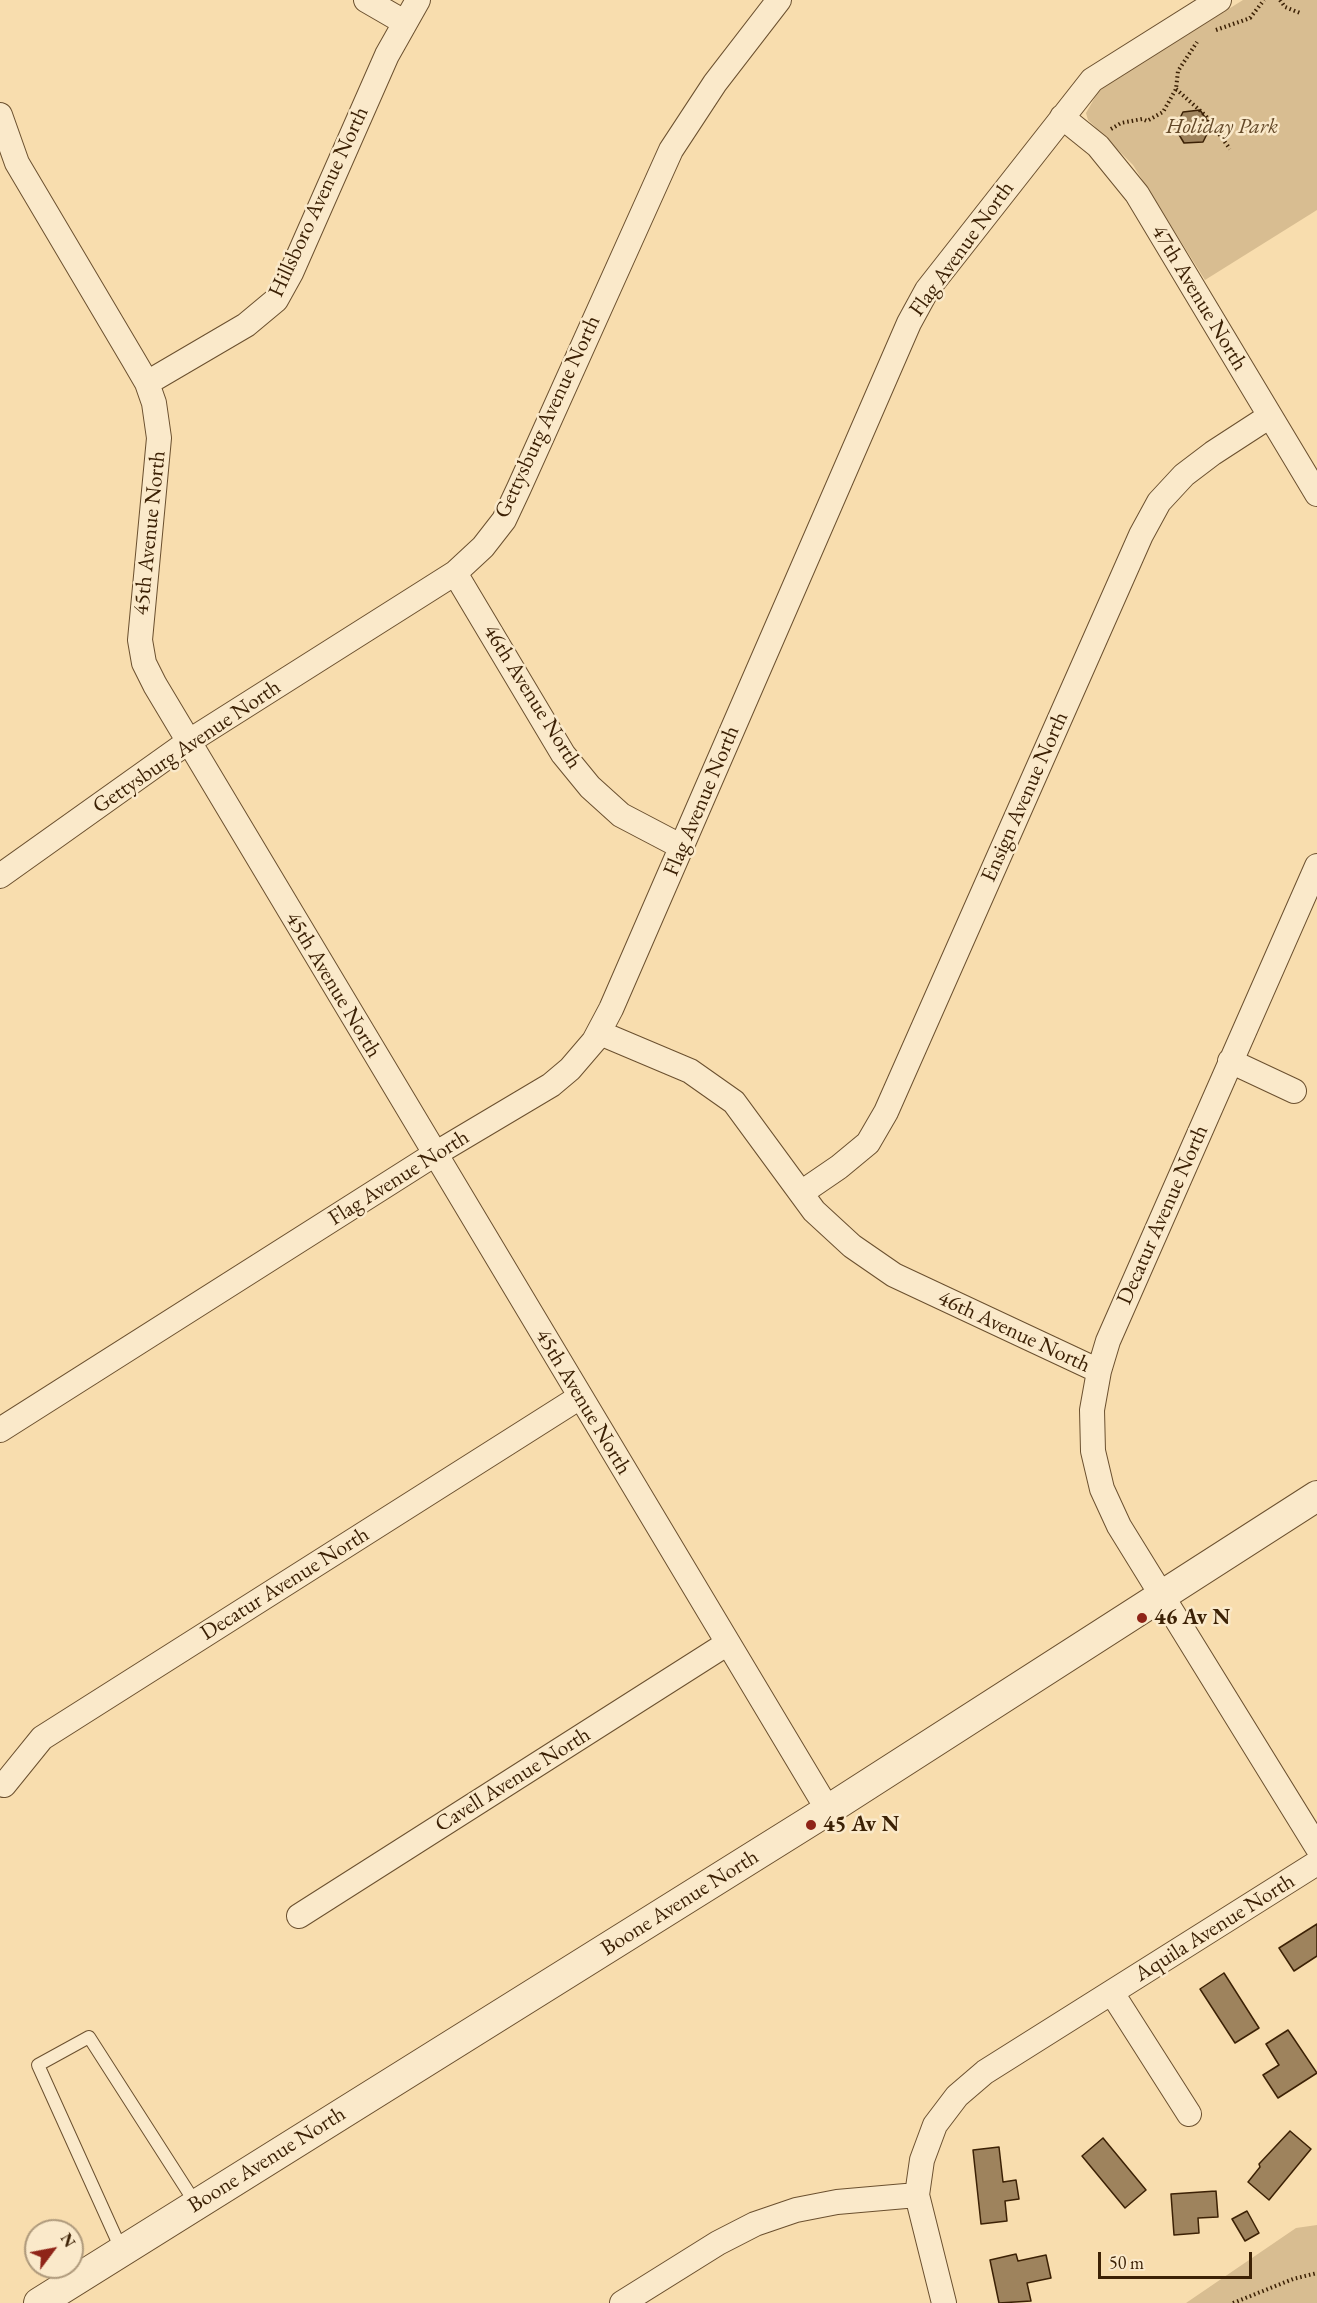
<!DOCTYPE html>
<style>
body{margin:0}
#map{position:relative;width:1317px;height:2303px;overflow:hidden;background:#f8ddae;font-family:"EB Garamond",serif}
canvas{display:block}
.north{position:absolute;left:24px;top:2219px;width:60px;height:60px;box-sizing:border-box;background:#fae9ca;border:2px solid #ae997b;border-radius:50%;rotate:58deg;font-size:16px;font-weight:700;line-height:24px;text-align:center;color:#3c2105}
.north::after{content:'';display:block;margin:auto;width:21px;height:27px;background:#8f2418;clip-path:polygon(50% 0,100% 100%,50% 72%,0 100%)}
.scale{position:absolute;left:1098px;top:2252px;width:154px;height:27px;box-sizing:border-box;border:3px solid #3c2105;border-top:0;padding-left:8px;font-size:18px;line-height:21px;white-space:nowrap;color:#3c2105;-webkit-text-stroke:4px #fae9ca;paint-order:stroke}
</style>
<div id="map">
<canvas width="1317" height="2303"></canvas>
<div class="north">N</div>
<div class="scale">50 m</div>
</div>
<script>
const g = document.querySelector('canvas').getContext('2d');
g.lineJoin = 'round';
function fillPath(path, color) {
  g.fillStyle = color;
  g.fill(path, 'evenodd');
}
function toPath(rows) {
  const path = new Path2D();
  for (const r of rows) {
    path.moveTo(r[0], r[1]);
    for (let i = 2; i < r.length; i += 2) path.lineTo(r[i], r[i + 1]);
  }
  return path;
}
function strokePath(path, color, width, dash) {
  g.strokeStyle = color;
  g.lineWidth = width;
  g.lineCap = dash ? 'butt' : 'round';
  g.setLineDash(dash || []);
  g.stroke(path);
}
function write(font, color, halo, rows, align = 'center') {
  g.font = font + ' "EB Garamond",serif';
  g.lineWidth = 5;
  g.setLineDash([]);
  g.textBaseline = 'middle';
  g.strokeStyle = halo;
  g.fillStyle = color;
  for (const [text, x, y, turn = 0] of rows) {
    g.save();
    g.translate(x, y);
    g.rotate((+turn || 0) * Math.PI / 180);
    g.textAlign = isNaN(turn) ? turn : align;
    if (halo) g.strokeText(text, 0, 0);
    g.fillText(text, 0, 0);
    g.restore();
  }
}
const green = toPath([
 [1243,0,1317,0,1317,210,1205,280,1133,165,1088,120,1086,113,1098,92,1108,84],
 [1317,2225,1317,2303,1186,2303,1296,2228]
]);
const building = toPath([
 [1200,110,1211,126,1203,142,1184,143,1175,128,1183,112,1200,110],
 [1317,1924,1317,1956,1294,1971,1279,1948,1317,1924],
 [1224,1973,1259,2028,1235,2043,1200,1989,1224,1973],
 [1288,2030,1317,2073,1278,2098,1263,2075,1279,2065,1266,2044,1288,2030],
 [1290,2131,1311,2149,1269,2200,1248,2182,1260,2167,1259,2164,1290,2131],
 [1103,2138,1146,2190,1125,2208,1082,2156,1103,2138],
 [999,2147,1003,2182,1016,2180,1019,2199,1005,2201,1007,2221,981,2224,973,2150,999,2147],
 [1216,2191,1218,2217,1198,2218,1199,2233,1174,2235,1171,2194,1216,2191],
 [1247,2211,1259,2233,1245,2241,1232,2219,1247,2211],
 [1016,2254,1018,2261,1046,2255,1051,2278,1027,2283,1031,2301,999,2303,990,2260,1016,2254]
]);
const path = toPath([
 [1280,0,1285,7,1300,13],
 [1216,30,1250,18,1264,0],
 [1176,89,1206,116,1230,149],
 [1111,129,1121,123,1142,119,1147,121,1163,112,1176,89,1178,71,1197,42],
 [1233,2303,1293,2279,1317,2273]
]);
const service = toPath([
 [122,2251,38,2065,89,2037,196,2204]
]);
const minor = toPath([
 [366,0,404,22],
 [0,115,17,163,133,359,147,383,154,403,159,438,140,640,144,663,155,685,828,1810],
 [1062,117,1098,146,1137,194,1317,494],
 [147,383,246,325,276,300,291,273,387,55,418,0],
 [455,573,563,754,590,787,621,815,682,847],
 [0,876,188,742,455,573,483,547,504,520,519,488,671,150,715,83,779,0],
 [600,1033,690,1071,734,1102,814,1211,852,1246,894,1275,1099,1371,1092,1410,1093,1451,1102,1489,1119,1526,1317,1847],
 [1230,1061,1294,1091],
 [801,1193,839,1167,868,1143,886,1112,1141,535,1159,502,1184,475,1213,453,1270,416],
 [1099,1371,1108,1341,1317,866],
 [0,1430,435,1154,551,1085,570,1069,594,1041,611,1009,909,323,927,290,1092,80,1219,0],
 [4,1785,42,1738,580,1397],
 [299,1916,728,1643],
 [1112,1993,1189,2114],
 [622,2303,718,2243,755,2224,796,2210,837,2202,917,2195],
 [944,2303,917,2195,922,2160,935,2125,957,2096,985,2072,1317,1863]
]);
const tertiary = toPath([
 [39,2303,828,1810,1317,1496]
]);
const markers = [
 [1142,1618,6,"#8f2418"],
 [811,1825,6,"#8f2418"]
];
const parkNames = [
 ["Holiday Park",1222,127]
];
const streetNames = [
 ["Hillsboro Avenue North",319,202,-65],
 ["Flag Avenue North",962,249,-54],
 ["47th Avenue North",1199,298,59],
 ["Gettysburg Avenue North",548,417,-65],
 ["45th Avenue North",150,533,-84],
 ["46th Avenue North",532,697,58],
 ["Gettysburg Avenue North",187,747,-34],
 ["Ensign Avenue North",1025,797,-66],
 ["Flag Avenue North",702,801,-67],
 ["45th Avenue North",333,985,59],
 ["Flag Avenue North",399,1178,-32],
 ["Decatur Avenue North",1163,1215,-66],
 ["46th Avenue North",1014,1332,25],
 ["45th Avenue North",583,1402,59],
 ["Decatur Avenue North",285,1584,-32],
 ["Cavell Avenue North",513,1780,-32],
 ["Boone Avenue North",680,1903,-32],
 ["Aquila Avenue North",1215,1928,-32],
 ["Boone Avenue North",267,2160,-32]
];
const poiNames = [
 ["46 Av N",1154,1618],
 ["45 Av N",823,1825]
];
fillPath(green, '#d8bd91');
fillPath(building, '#9e835d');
strokePath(building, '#3c2105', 1.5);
strokePath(service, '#6b502f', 14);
strokePath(minor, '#6b502f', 26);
strokePath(tertiary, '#6b502f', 32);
strokePath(path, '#3c2105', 4, [1.5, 3]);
strokePath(service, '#fae9ca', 12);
strokePath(minor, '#fae9ca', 24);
strokePath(tertiary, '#fae9ca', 30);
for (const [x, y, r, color] of markers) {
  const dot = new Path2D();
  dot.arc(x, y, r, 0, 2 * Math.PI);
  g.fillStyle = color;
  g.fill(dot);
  strokePath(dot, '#fae9ca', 2);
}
write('italic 22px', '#634828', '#fae9ca', parkNames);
write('22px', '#3c2105', '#fae9ca', streetNames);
write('bold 22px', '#3c2105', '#fae9ca', poiNames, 'left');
</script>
